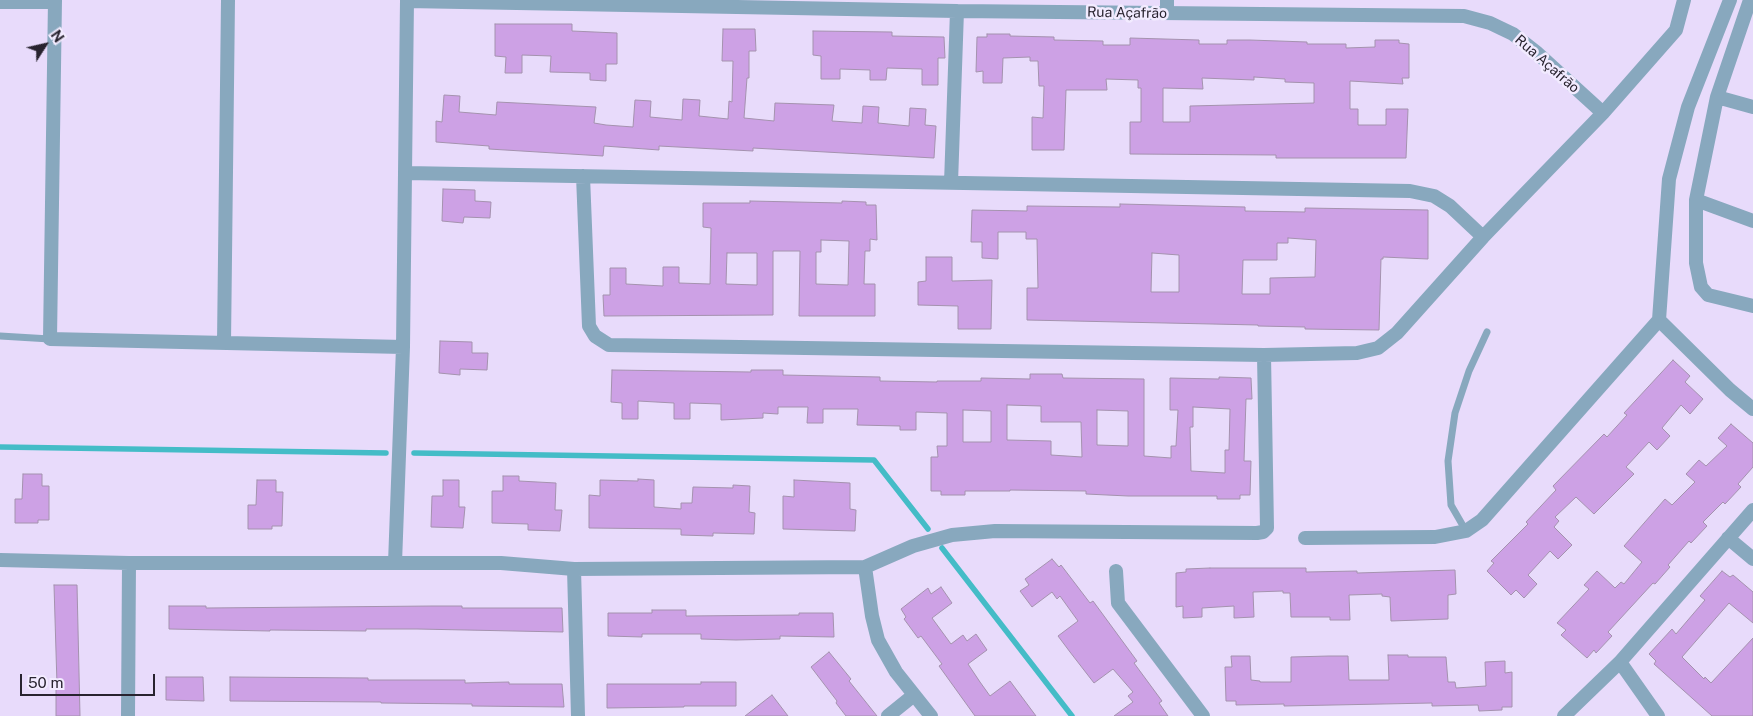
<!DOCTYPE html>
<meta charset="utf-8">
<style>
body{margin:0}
#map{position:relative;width:1753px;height:716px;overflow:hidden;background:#e8dbfb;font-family:"Public Sans",sans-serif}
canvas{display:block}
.north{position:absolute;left:20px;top:20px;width:50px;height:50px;-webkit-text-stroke:4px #f2ebff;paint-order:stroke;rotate:55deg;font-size:14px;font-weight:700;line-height:20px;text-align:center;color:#28232f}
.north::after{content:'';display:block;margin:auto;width:18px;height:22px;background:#28232f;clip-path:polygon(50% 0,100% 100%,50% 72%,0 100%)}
.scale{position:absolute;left:20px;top:674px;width:135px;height:22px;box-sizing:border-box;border:2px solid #28232f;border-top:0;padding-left:6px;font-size:15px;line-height:18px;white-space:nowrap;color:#28232f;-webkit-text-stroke:4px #f2ebff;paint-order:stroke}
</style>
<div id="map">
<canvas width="1753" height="716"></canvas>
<div class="north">N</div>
<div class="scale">50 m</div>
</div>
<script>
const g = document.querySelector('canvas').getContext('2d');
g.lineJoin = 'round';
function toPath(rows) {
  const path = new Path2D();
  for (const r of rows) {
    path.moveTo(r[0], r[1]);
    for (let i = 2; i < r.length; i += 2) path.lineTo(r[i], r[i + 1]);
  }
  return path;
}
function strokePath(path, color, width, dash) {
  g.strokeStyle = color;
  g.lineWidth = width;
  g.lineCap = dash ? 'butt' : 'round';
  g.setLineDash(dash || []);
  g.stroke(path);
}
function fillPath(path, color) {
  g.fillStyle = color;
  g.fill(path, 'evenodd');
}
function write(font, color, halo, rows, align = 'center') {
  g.font = font + ' "Public Sans",sans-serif';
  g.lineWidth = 5;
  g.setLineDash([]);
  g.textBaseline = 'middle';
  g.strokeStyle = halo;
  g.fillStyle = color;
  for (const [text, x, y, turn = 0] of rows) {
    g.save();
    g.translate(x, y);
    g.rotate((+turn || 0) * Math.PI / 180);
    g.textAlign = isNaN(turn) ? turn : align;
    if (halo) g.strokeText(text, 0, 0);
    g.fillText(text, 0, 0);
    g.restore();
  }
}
const stream = toPath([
 [0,447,386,453],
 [414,453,874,460,928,529],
 [942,548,1072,716]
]);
const building = toPath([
 [495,24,572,24,572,31,617,33,617,64,606,64,606,81,590,80,590,73,550,72,551,56,522,55,522,73,505,73,506,57,495,56,495,24],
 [723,29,755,29,756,51,749,51,749,78,747,78,744,118,774,121,775,103,834,105,832,121,862,123,863,106,879,107,878,123,909,126,910,108,926,109,925,125,936,126,934,158,753,148,753,151,659,146,659,150,604,146,603,156,489,149,489,146,436,142,436,121,442,122,444,95,460,96,459,112,496,115,497,102,596,107,594,123,606,125,633,127,635,100,651,101,650,117,682,120,683,99,700,100,699,116,728,119,729,101,732,102,733,61,722,61,723,29],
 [813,31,892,32,892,36,944,37,945,58,938,58,938,85,922,85,922,69,887,68,886,80,870,80,870,70,840,69,840,79,821,79,821,56,813,55,813,31],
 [987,34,1010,34,1010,36,1054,37,1054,40,1103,41,1103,45,1130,45,1130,38,1199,40,1199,44,1227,44,1227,40,1250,40,1307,42,1307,44,1346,44,1346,48,1375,47,1375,40,1399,40,1399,43,1409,44,1409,78,1402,78,1403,84,1350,81,1350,109,1358,109,1358,125,1386,125,1386,109,1408,109,1406,158,1276,158,1276,155,1130,154,1130,122,1141,122,1141,88,1138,88,1138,80,1106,79,1107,90,1066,90,1064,150,1032,150,1032,117,1043,118,1044,86,1039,86,1038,61,1030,61,1030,57,1003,58,1002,83,983,83,983,71,976,72,977,37,987,37,987,34],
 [1254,77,1285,79,1285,82,1314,83,1314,103,1190,106,1190,122,1163,122,1163,88,1203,89,1202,78,1254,80,1254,77],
 [443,189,475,190,475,201,491,202,490,218,464,217,463,223,442,221,443,189],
 [750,201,842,203,842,201,866,202,866,205,876,205,877,240,870,239,870,251,865,251,864,284,875,284,875,316,799,316,800,251,773,251,773,315,604,316,603,295,610,295,610,268,626,268,626,284,663,286,663,267,679,267,679,283,710,284,711,228,703,227,703,203,750,203,750,201],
 [821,240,849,241,848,285,816,284,816,252,821,252,821,240],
 [727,253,757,253,757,285,726,284,727,253],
 [1120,204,1245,207,1245,211,1305,212,1305,208,1428,210,1428,259,1383,257,1383,259,1381,259,1379,330,1305,329,1305,327,1258,326,1258,325,1027,320,1027,288,1038,288,1037,239,1026,239,1026,232,998,232,998,259,982,258,982,242,971,242,972,210,1027,211,1027,206,1120,207,1120,204],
 [1288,238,1316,240,1315,277,1270,278,1270,294,1242,294,1243,260,1277,260,1277,243,1288,243,1288,238],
 [1152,253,1179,255,1179,292,1151,292,1152,253],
 [926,257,952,257,952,281,992,280,991,329,958,329,958,306,918,305,918,282,926,281,926,257],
 [440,341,472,342,472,353,488,353,487,370,460,369,460,375,439,373,440,341],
 [1673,360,1690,376,1685,382,1703,399,1690,414,1681,405,1662,428,1670,436,1657,450,1649,442,1626,467,1634,474,1594,514,1576,497,1555,517,1559,521,1554,527,1572,545,1558,559,1550,551,1528,575,1537,584,1524,598,1516,590,1511,595,1487,571,1494,563,1491,561,1528,524,1526,522,1556,490,1553,486,1604,434,1607,437,1627,415,1624,413,1673,360],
 [612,370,751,372,751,370,783,370,783,375,880,377,880,381,937,382,937,381,981,381,981,378,1030,379,1030,374,1062,374,1063,378,1144,379,1144,456,1171,458,1171,446,1176,446,1178,410,1170,410,1170,378,1219,379,1219,377,1251,378,1252,399,1246,399,1244,461,1251,461,1250,495,1240,495,1240,499,1217,499,1217,496,1128,496,1086,494,1086,491,1010,490,1010,491,965,491,965,495,941,495,941,491,931,491,931,457,938,457,937,446,947,446,947,413,916,412,916,430,900,430,900,426,857,425,858,409,823,409,823,423,807,423,808,407,778,407,778,414,763,413,763,418,721,420,721,404,690,403,690,419,674,419,674,403,638,401,638,419,622,419,622,403,611,402,612,370],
 [1007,405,1041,406,1041,422,1081,422,1082,457,1051,455,1051,441,1007,440,1007,405],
 [1193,407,1230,409,1229,450,1225,450,1225,473,1191,471,1190,427,1193,427,1193,407],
 [963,410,991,411,991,442,963,442,963,410],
 [1097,410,1128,411,1128,446,1097,445,1097,410],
 [1731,424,1753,443,1753,467,1738,484,1741,487,1725,504,1723,502,1703,522,1707,526,1691,543,1689,541,1668,565,1670,567,1655,584,1653,583,1608,632,1612,636,1596,653,1594,650,1587,658,1561,635,1566,630,1557,623,1589,589,1584,585,1597,571,1615,588,1621,582,1624,584,1642,562,1624,546,1665,499,1672,505,1695,482,1686,474,1699,460,1706,466,1727,446,1718,438,1731,424],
 [23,474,42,474,42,486,49,486,49,520,38,520,38,523,15,523,15,499,22,499,23,474],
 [503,476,519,476,519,481,556,483,555,510,562,510,560,531,528,530,528,524,492,523,492,491,503,491,503,476],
 [638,479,654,480,654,507,681,509,681,503,692,503,693,487,733,488,733,485,750,486,749,512,755,513,754,534,713,533,713,536,681,535,681,529,589,528,589,495,600,496,600,480,638,481,638,479],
 [257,480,276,480,276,492,283,492,282,526,272,526,272,529,248,529,248,505,256,505,257,480],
 [443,480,459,480,459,507,465,507,463,528,431,527,432,496,443,496,443,480],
 [794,480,850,483,850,509,856,510,855,531,783,529,783,496,794,497,794,480],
 [1052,559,1059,567,1061,565,1090,603,1093,601,1137,661,1134,663,1162,701,1159,703,1168,716,1114,716,1133,702,1128,696,1133,692,1113,669,1094,683,1070,652,1058,636,1078,621,1060,596,1057,599,1052,592,1032,607,1020,591,1029,585,1025,579,1052,559],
 [1210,568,1306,568,1306,572,1357,571,1357,573,1455,570,1456,594,1448,595,1448,619,1391,621,1390,597,1382,596,1382,594,1349,595,1350,620,1330,620,1330,617,1291,617,1290,593,1283,593,1283,591,1253,592,1254,617,1234,618,1234,606,1202,608,1202,617,1183,618,1183,606,1176,607,1176,573,1186,572,1186,569,1210,568],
 [1722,571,1730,577,1733,575,1753,592,1753,623,1729,603,1682,657,1704,679,1705,677,1711,683,1753,638,1753,716,1712,716,1654,664,1656,661,1649,654,1672,629,1676,634,1705,600,1700,596,1722,571],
 [54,585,77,585,80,716,56,716,56,685,57,685,54,585],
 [941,587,952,603,932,618,951,644,963,635,967,641,976,634,987,650,968,664,980,682,990,696,1010,681,1036,716,975,716,939,666,942,664,921,636,918,638,904,619,906,617,901,609,928,588,931,594,941,587],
 [169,606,206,606,206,608,432,606,462,606,462,608,562,608,563,632,417,629,366,629,366,631,270,630,270,631,169,629,169,606],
 [652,610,686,610,686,616,799,615,799,613,833,613,834,637,780,636,780,639,736,640,701,639,701,634,642,634,642,637,608,636,608,613,652,613,652,610],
 [829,652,851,679,849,681,877,716,846,716,836,703,837,701,811,667,829,652],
 [1388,655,1408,655,1408,657,1446,657,1448,682,1455,682,1456,688,1486,686,1485,662,1505,661,1505,673,1512,672,1512,707,1502,707,1502,710,1479,711,1478,705,1432,706,1432,703,1284,706,1284,704,1236,705,1236,701,1226,701,1225,667,1232,667,1231,656,1250,656,1251,680,1260,681,1260,682,1291,682,1291,657,1329,656,1348,656,1349,680,1389,680,1388,655],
 [166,677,203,677,204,701,166,700,166,677],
 [230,677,368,678,368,680,465,680,465,683,509,682,509,684,562,684,564,707,472,706,472,704,381,703,381,702,230,701,230,677],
 [701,682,736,682,736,706,684,706,684,707,607,708,607,684,701,684,701,682],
 [772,695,788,716,745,716,772,695]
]);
const lane = toPath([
 [0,336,50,339],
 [1466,531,1451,505,1448,461,1455,413,1469,371,1487,332]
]);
const street = toPath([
 [55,0,50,339,403,347],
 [1750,0,1717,97,1696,200,1696,263,1701,287,1708,295,1753,306],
 [407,1,957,11,1464,16,1490,23,1513,34,1536,52,1603,113],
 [0,2,55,2],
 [1167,13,1167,0],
 [1717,97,1753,107],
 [406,173,1410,191,1434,196,1450,206,1483,237],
 [583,176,589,326,595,336,609,345,1264,355,1357,353,1378,348,1397,333,1483,237,1603,113,1676,30,1684,0],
 [951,183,957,11],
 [1696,200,1753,221],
 [1659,320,1730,390,1753,409],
 [224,343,228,0],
 [1305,538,1435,537,1466,531,1482,520,1659,320,1669,179,1688,107,1730,0],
 [1728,538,1753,559],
 [0,560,129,563,501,563,574,569,865,567,913,546,952,535,995,531,1257,533,1263,532,1267,528,1264,355],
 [395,563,403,347,407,0],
 [865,567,872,616,878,640,896,672,931,716],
 [574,569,578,716],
 [1116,571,1118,603,1203,716],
 [1620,662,1658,716],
 [128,716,129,563],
 [888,716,914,695],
 [1564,716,1620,662,1753,510]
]);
const streetNames = [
 ["Rua Açafrão",1127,13,1],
 ["Rua Açafrão",1547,64,41]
];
strokePath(stream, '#44bcc7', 5.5);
fillPath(building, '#cda1e5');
strokePath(building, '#a492ae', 1);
strokePath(lane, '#88a8be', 7);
strokePath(street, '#88a8be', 14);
write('14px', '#28232f', '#f2ebff', streetNames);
</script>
